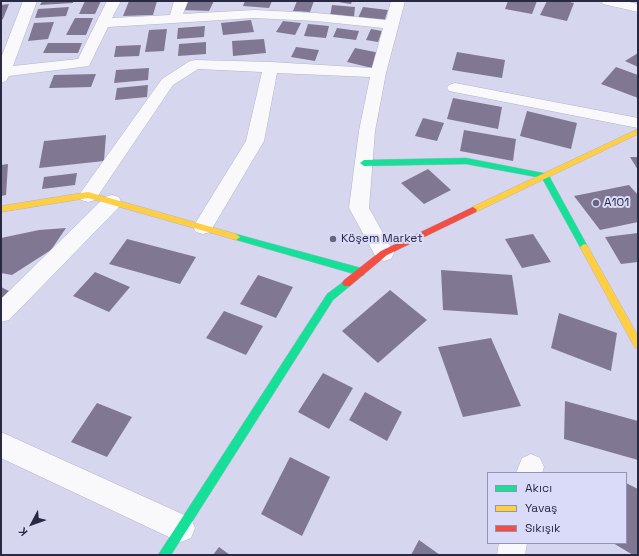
<!DOCTYPE html>
<meta charset="utf-8">
<style>
body{margin:0}
#map{position:relative;width:639px;height:556px;overflow:hidden;background:#d6d6ee;font-family:"Space Grotesk",sans-serif}
canvas{display:block}
.frame{position:absolute;inset:0;border:2px solid #292944;pointer-events:none}
.legend{position:absolute;left:487px;top:472px;width:140px;height:72px;box-sizing:border-box;background:#dadbf8;border:1px solid #9394b0;margin:0;padding:5px 7px;list-style:none;font-size:12px;color:#292944}
.legend li{display:flex;align-items:center;gap:8px;height:20px}
.legend b{width:20px;border:1px solid #9394b0}
.north{position:absolute;left:12px;top:504px;width:40px;height:40px;-webkit-text-stroke:3px #dadbf8;paint-order:stroke;rotate:229deg;font-size:11px;font-weight:700;line-height:16px;text-align:center;color:#292944}
.north::after{content:'';display:block;margin:auto;width:14px;height:18px;background:#292944;clip-path:polygon(50% 0,100% 100%,50% 72%,0 100%)}
</style>
<div id="map">
<canvas width="639" height="556"></canvas>
<div class="frame"></div>
<ul class="legend">
<li><b style="height:5px;background:#16e098"></b>Akıcı</li>
<li><b style="height:5px;background:#ffcf43"></b>Yavaş</li>
<li><b style="height:5px;background:#f24e42"></b>Sıkışık</li>
</ul>
<div class="north">K</div>
</div>
<script>
const g = document.querySelector('canvas').getContext('2d');
g.lineJoin = 'round';
function fillPath(path, color) {
  g.fillStyle = color;
  g.fill(path, 'evenodd');
}
function toPath(rows) {
  const path = new Path2D();
  for (const r of rows) {
    path.moveTo(r[0], r[1]);
    for (let i = 2; i < r.length; i += 2) path.lineTo(r[i], r[i + 1]);
  }
  return path;
}
function strokePath(path, color, width, dash) {
  g.strokeStyle = color;
  g.lineWidth = width;
  g.lineCap = dash ? 'butt' : 'round';
  g.setLineDash(dash || []);
  g.stroke(path);
}
function write(font, color, halo, rows, align = 'center') {
  g.font = font + ' "Space Grotesk",sans-serif';
  g.lineWidth = 4;
  g.setLineDash([]);
  g.textBaseline = 'middle';
  g.strokeStyle = halo;
  g.fillStyle = color;
  for (const [text, x, y, turn = 0] of rows) {
    g.save();
    g.translate(x, y);
    g.rotate((+turn || 0) * Math.PI / 180);
    g.textAlign = isNaN(turn) ? turn : align;
    if (halo) g.strokeText(text, 0, 0);
    g.fillText(text, 0, 0);
    g.restore();
  }
}
const building = toPath([
 [42,1,73,1,73,3,40,5],
 [85,1,101,1,95,14,79,14],
 [129,1,157,1,153,15,123,16],
 [187,1,214,1,209,11,183,10],
 [245,1,272,1,269,8,243,6],
 [297,1,314,1,310,12,293,11],
 [332,1,352,1,351,4],
 [508,1,537,1,532,14,505,9],
 [547,1,566,1,574,3,567,21,540,15],
 [9,4,3,19,1,20,1,5],
 [332,5,355,7,354,17,330,16],
 [69,7,66,16,35,18,38,9],
 [363,7,388,10,384,22,358,18],
 [75,18,93,18,86,35,66,35],
 [251,20,254,32,223,35,221,23],
 [283,21,301,23,295,35,276,32],
 [54,22,48,39,28,41,34,23],
 [308,24,329,26,326,38,304,36],
 [205,26,204,37,177,39,178,28],
 [337,28,359,31,356,40,333,37],
 [167,29,164,51,145,52,149,30],
 [371,29,382,31,378,42,366,40],
 [264,39,266,53,233,56,232,41],
 [206,42,206,54,178,56,179,44],
 [48,43,82,43,78,53,43,53],
 [141,45,139,56,114,57,116,46],
 [296,47,319,50,315,61,291,57],
 [355,48,380,53,372,68,347,62],
 [457,52,505,60,502,78,452,70],
 [638,53,638,67,625,61],
 [616,67,638,75,638,98,601,84],
 [149,68,148,80,114,83,116,70],
 [96,74,91,87,49,88,54,75],
 [148,85,147,97,115,100,117,88],
 [453,98,502,107,498,129,447,119],
 [527,111,577,123,571,149,520,136],
 [423,118,444,123,437,141,415,136],
 [464,130,516,139,513,161,460,151],
 [106,135,104,161,39,168,44,141],
 [630,157,638,157,638,170],
 [8,164,6,195,1,196,1,165],
 [428,169,451,190,424,204,401,183],
 [77,173,75,185,42,189,44,177],
 [629,185,638,195,638,222,600,230,574,196],
 [66,228,51,250,12,275,1,273,1,238,39,230],
 [638,233,638,262,621,264,605,237],
 [533,234,551,262,522,268,505,239],
 [127,239,196,257,180,284,109,264],
 [441,270,512,275,518,315,443,310],
 [95,272,130,287,109,312,73,296],
 [258,275,293,287,276,318,240,304],
 [1,287,11,292,1,302],
 [390,290,427,320,378,363,342,331],
 [224,311,263,326,246,355,206,338],
 [559,313,617,333,611,371,551,348],
 [491,338,521,406,463,417,438,347],
 [323,373,353,388,329,429,298,412],
 [365,392,402,412,387,441,349,420],
 [565,401,638,421,638,460,564,439],
 [97,403,132,417,107,457,71,442],
 [290,457,330,477,302,536,261,514],
 [626,483,638,489,638,555,633,555,613,543,626,543],
 [419,540,440,555,411,555],
 [219,547,230,555,213,555]
]);
const street = toPath([
 [23,1,37,1,13,66,78,59,107,1,121,1,112,18,170,15,174,1,188,1,183,14,254,10,316,13,386,20,391,1,405,1,386,73,375,131,369,208,394,253,391,259,384,261,377,259,349,208,359,131,370,77,277,73,264,141,210,232,203,234,196,232,193,227,246,141,262,72,198,69,173,85,95,200,88,202,81,200,79,195,162,79,190,61,195,60,271,62,372,68,383,28,316,21,254,18,108,27,89,66,9,76,6,81,1,83,1,58,23,1],
 [601,1,625,1,638,4,638,12,603,4,601,1],
 [455,83,638,118,638,128,449,91,447,88,449,85,455,83],
 [112,195,119,197,121,202,119,207,9,320,1,322,1,299,105,197,112,195],
 [1,432,191,518,195,528,191,538,181,542,171,538,1,458,1,432],
 [531,454,540,458,544,467,542,473,516,473,522,458,531,454],
 [499,543,527,543,525,555,497,555,499,543]
]);
const fast = toPath([
 [466,158,548,174,588,247,587,249,581,249,542,178,466,164,364,166,360,163,364,160,466,158],
 [236,234,361,268,364,269,365,272,364,275,361,276,233,239,232,237,233,235,236,234],
 [347,279,350,280,352,283,350,286,333,300,171,555,158,555,327,294,347,279]
]);
const slow = toPath([
 [638,129,638,134,476,212,473,213,469,210,470,208,638,129],
 [88,192,236,234,240,237,236,240,88,198,1,212,1,206,88,192],
 [584,244,587,245,638,336,638,349,635,348,580,247,584,244]
]);
const jam = toPath([
 [473,207,477,210,476,212,387,255,350,286,344,286,342,283,344,280,381,251,473,207]
]);
const markers = [
 [596,203,4,"#666680"],
 [333,239,4,"#666680"]
];
const poiNames = [
 ["A101",604,203],
 ["Köşem Market",341,239]
];
fillPath(building, '#807892');
strokePath(street, '#b3b3cc', 1);
strokePath(fast, '#b3b3cc', 1);
strokePath(slow, '#b3b3cc', 1);
strokePath(jam, '#b3b3cc', 1);
fillPath(street, '#f9f9fc');
fillPath(fast, '#16e098');
fillPath(slow, '#ffcf43');
fillPath(jam, '#f24e42');
for (const [x, y, r, color] of markers) {
  const dot = new Path2D();
  dot.arc(x, y, r, 0, 2 * Math.PI);
  g.fillStyle = color;
  g.fill(dot);
  strokePath(dot, '#dadbf8', 1.5);
}
write('12px', '#292944', '#dadbf8', poiNames, 'left');
</script>
